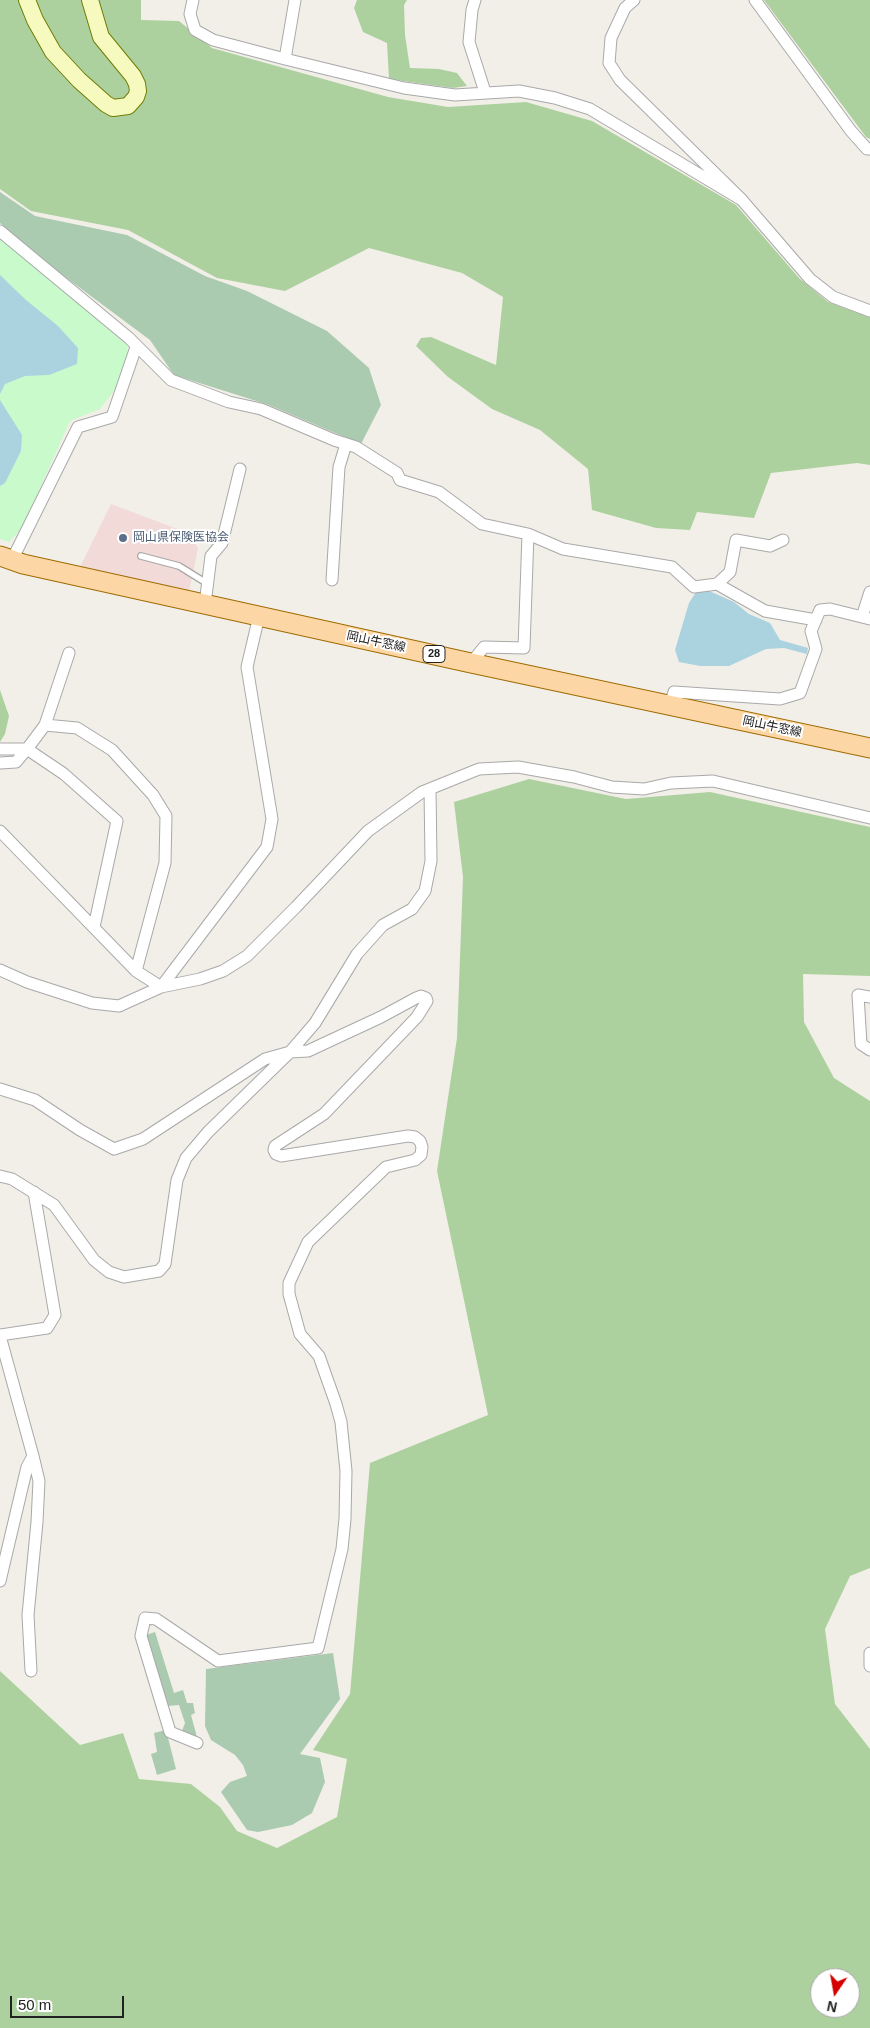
<!DOCTYPE html>
<meta charset="utf-8">
<style>
body{margin:0}
#map{position:relative;width:870px;height:2028px;overflow:hidden;background:#f2efe9;font-family:Helvetica,sans-serif}
canvas{display:block}
.north{position:absolute;left:810px;top:1968px;width:50px;height:50px;box-sizing:border-box;background:#fff;border:1px solid #a7a7a7;border-radius:50%;rotate:192deg;font-size:14px;font-weight:700;line-height:20px;text-align:center;color:#222}
.north::after{content:'';display:block;margin:auto;width:18px;height:22px;background:#d40000;clip-path:polygon(50% 0,100% 100%,50% 72%,0 100%)}
.scale{position:absolute;left:10px;top:1996px;width:114px;height:22px;box-sizing:border-box;border:2px solid #222;border-top:0;padding-left:6px;font-size:15px;line-height:18px;white-space:nowrap;color:#222;-webkit-text-stroke:4px #fff;paint-order:stroke}
</style>
<div id="map">
<canvas width="870" height="2028"></canvas>
<div class="north">N</div>
<div class="scale">50 m</div>
</div>
<script>
const g = document.querySelector('canvas').getContext('2d');
g.lineJoin = 'round';
function fillPath(path, color) {
  g.fillStyle = color;
  g.fill(path, 'evenodd');
}
function toPath(rows) {
  const path = new Path2D();
  for (const r of rows) {
    path.moveTo(r[0], r[1]);
    for (let i = 2; i < r.length; i += 2) path.lineTo(r[i], r[i + 1]);
  }
  return path;
}
function strokePath(path, color, width, dash) {
  g.strokeStyle = color;
  g.lineWidth = width;
  g.lineCap = dash ? 'butt' : 'round';
  g.setLineDash(dash || []);
  g.stroke(path);
}
function write(font, color, halo, rows, align = 'center') {
  g.font = font + ' Helvetica,"Noto Sans JP",sans-serif';
  g.lineWidth = 4;
  g.setLineDash([]);
  g.textBaseline = 'middle';
  g.strokeStyle = halo;
  g.fillStyle = color;
  for (const [text, x, y, turn = 0] of rows) {
    g.save();
    g.translate(x, y);
    g.rotate((+turn || 0) * Math.PI / 180);
    g.textAlign = isNaN(turn) ? turn : align;
    if (halo) g.strokeText(text, 0, 0);
    g.fillText(text, 0, 0);
    g.restore();
  }
}
const commercial = toPath([
 [111,504,188,533,198,548,189,592,80,567]
]);
const forest = toPath([
 [0,0,141,0,141,20,179,21,212,48,388,97,448,107,526,102,592,121,736,205,799,278,828,302,870,317,870,465,857,463,771,473,754,518,697,512,690,530,656,528,592,510,588,469,540,430,492,409,448,377,416,346,421,338,431,337,496,365,503,297,462,273,369,248,285,291,217,278,128,230,31,211,0,189],
 [357,0,407,0,404,5,405,35,410,68,439,69,457,73,467,86,453,88,389,79,387,43,363,32,354,8],
 [764,0,870,0,870,139,866,137],
 [0,690,9,716,5,734,0,742],
 [529,779,626,799,710,792,870,827,870,976,803,974,804,1022,834,1078,870,1101,870,1568,850,1576,825,1629,835,1704,870,1749,870,2028,0,2028,0,1671,80,1745,123,1733,139,1779,191,1784,220,1807,237,1831,277,1848,337,1817,347,1759,313,1750,350,1694,370,1463,488,1415,437,1171,457,1038,463,877,454,802],
 [820,1978,850,1978,850,2008,820,2008]
]);
const cemetery = toPath([
 [0,192,35,216,127,235,205,276,247,291,327,331,369,368,381,405,361,444,269,405,174,375,150,340,37,256,0,223],
 [155,1632,174,1693,183,1690,187,1703,193,1703,195,1713,191,1715,197,1737,182,1731,185,1723,179,1705,167,1706,146,1635],
 [333,1653,340,1699,300,1754,320,1758,325,1782,312,1813,292,1825,258,1832,247,1830,221,1792,230,1782,247,1776,243,1765,235,1755,211,1740,205,1726,206,1669],
 [166,1730,176,1769,157,1775,151,1754,157,1752,154,1733]
]);
const park = toPath([
 [0,236,127,345,128,361,117,387,100,409,70,421,22,528,9,542,0,539]
]);
const water = toPath([
 [0,275,26,300,58,326,78,348,77,364,49,375,25,376,5,384,0,394],
 [0,400,22,435,21,451,5,483,0,486],
 [707,590,734,602,749,614,770,623,780,640,808,648,807,654,784,648,766,649,729,666,700,666,679,662,675,650,689,603,696,592]
]);
const lane = toPath([
 [141,556,179,566,208,584]
]);
const street = toPath([
 [193,0,190,14,195,30,213,40,285,59],
 [295,0,285,59,404,88,455,95,519,91,555,98,590,109,742,200],
 [475,0,472,10,469,42,485,92],
 [634,0,625,8,611,38,609,63,620,80,742,200,810,279,833,297,870,311],
 [755,0,851,131,867,149,870,149],
 [0,231,129,338,171,380,229,402,261,409,334,440,356,447,397,473,400,480,439,492,482,524,528,534,524,648,484,647,471,663],
 [528,534,563,549,672,567,694,587,717,584],
 [783,540,770,546,736,540,730,572,717,584,765,611,816,620],
 [12,560,78,427,112,417,136,347],
 [332,580,339,467,346,444],
 [205,604,211,556,222,543,240,469],
 [862,617,870,592],
 [670,705,674,692,780,699,800,693,816,649,811,631,820,610,830,609,870,619],
 [45,725,69,653],
 [0,749,27,749,45,725,77,728,112,750,153,795,166,816,165,863,136,971,161,987],
 [0,763,16,762,27,749,64,774,117,821,94,927],
 [0,831,136,971],
 [0,970,27,982,92,1003,119,1006,161,987,200,979,223,971,247,956,296,907,368,831,422,792,479,769,518,767,574,777,612,787,644,789,671,783,713,781,870,818],
 [161,987,267,847,272,819,247,667,259,616],
 [870,997,858,995,861,1044,870,1050],
 [0,1089,35,1100,80,1130,114,1149,143,1139,265,1059,290,1052,308,1051,381,1017,416,998,421,996,426,998,427,1001,417,1017,324,1114,275,1146,274,1150,276,1154,281,1156,408,1136,415,1137,420,1141,422,1147,421,1155,415,1160,386,1167,308,1242,289,1283,289,1294,300,1334,319,1356,336,1404,341,1422,346,1471,345,1519,342,1549,318,1648,218,1661,156,1619,145,1618,141,1636,170,1732,197,1743],
 [0,1176,12,1179,54,1205,94,1260,109,1272,124,1277,159,1271,165,1264,177,1180,186,1158,208,1132,290,1052,315,1023,357,954,383,925,412,909,425,891,431,861,430,789],
 [0,1335,47,1328,55,1315,34,1192],
 [0,1336,33,1456],
 [0,1581,27,1467,33,1456,39,1481,37,1522,28,1615,31,1671],
 [870,1653,870,1666]
]);
const secondary = toPath([
 [27,0,35,20,53,52,79,80,106,104,113,108,128,106,136,97,138,91,137,84,133,76,101,37,90,0]
]);
const primary = toPath([
 [0,556,23,564,471,663,870,748]
]);
const markers = [
 [123,538,5,"#5c6f8a"]
];
const shields = [
 [434,654,22]
];
const shieldNames = [
 ["28",434,654]
];
const serviceNames = [
 ["岡山県保険医協会",133,538]
];
const streetNames = [
 ["岡山牛窓線",376,642,12],
 ["岡山牛窓線",772,727,12]
];
fillPath(commercial, '#f2dad9');
fillPath(forest, '#add19e');
fillPath(cemetery, '#aacbaf');
fillPath(park, '#c8facc');
fillPath(water, '#aad3df');
strokePath(lane, '#a9a9a9', 8);
strokePath(street, '#a9a9a9', 13);
strokePath(secondary, '#707d05', 18);
strokePath(primary, '#a06b00', 21);
strokePath(lane, '#fff', 5.5);
strokePath(street, '#fff', 11);
strokePath(secondary, '#f7fabf', 16);
strokePath(primary, '#fcd6a4', 19);
for (const [x, y, r, color] of markers) {
  const dot = new Path2D();
  dot.arc(x, y, r, 0, 2 * Math.PI);
  g.fillStyle = color;
  g.fill(dot);
  strokePath(dot, '#fff', 2);
}
for (const [x, y, w] of shields) {
  const box = new Path2D();
  box.roundRect(x - w / 2, y - 8.5, w, 17, 4);
  g.fillStyle = '#fff';
  g.fill(box);
  strokePath(box, '#222', 1);
}
write('bold 11px', '#222', null, shieldNames);
write('12px', '#4e5e75', '#fff', serviceNames, 'left');
write('12px', '#222', '#fff', streetNames);
</script>
